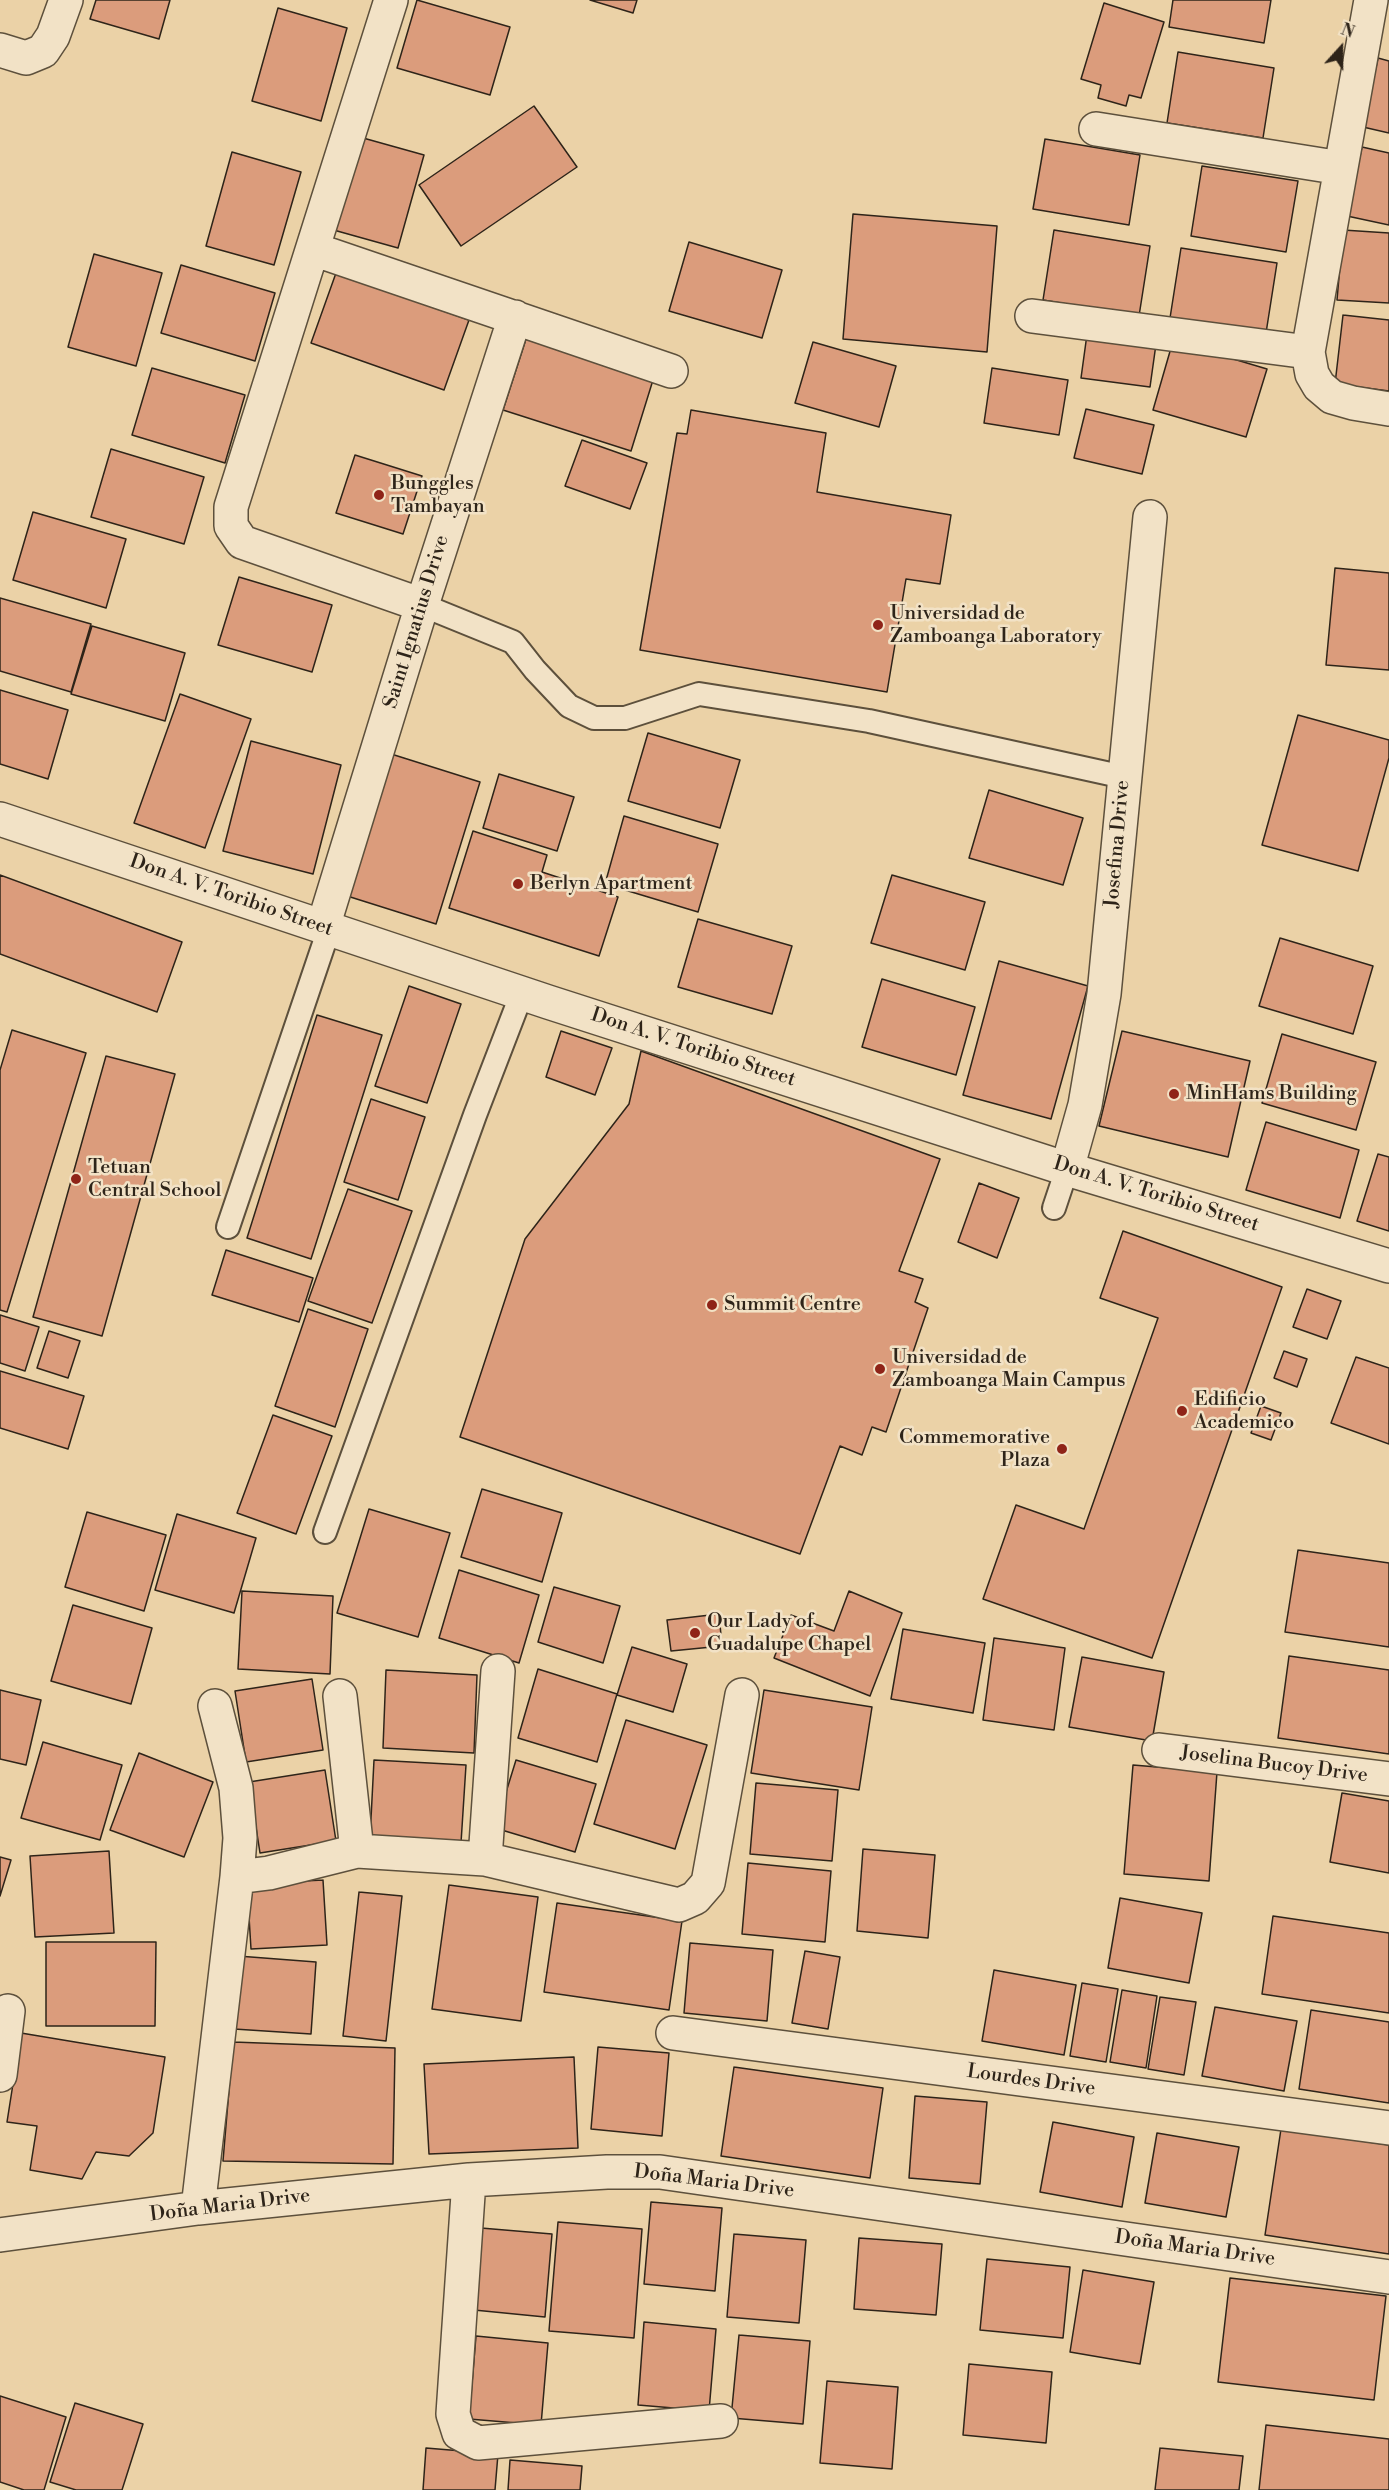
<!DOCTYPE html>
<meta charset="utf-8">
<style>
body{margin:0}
#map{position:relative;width:1389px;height:2490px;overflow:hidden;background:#ebd2a7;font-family:"Libre Bodoni",serif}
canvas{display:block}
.north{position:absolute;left:1311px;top:18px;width:60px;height:60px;-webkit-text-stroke:4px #f2e2c6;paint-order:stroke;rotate:21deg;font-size:16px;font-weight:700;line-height:24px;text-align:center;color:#2e2419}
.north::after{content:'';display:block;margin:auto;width:21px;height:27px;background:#2e2419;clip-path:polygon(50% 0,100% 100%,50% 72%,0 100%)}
</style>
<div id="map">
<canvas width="1389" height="2490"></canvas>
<div class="north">N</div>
</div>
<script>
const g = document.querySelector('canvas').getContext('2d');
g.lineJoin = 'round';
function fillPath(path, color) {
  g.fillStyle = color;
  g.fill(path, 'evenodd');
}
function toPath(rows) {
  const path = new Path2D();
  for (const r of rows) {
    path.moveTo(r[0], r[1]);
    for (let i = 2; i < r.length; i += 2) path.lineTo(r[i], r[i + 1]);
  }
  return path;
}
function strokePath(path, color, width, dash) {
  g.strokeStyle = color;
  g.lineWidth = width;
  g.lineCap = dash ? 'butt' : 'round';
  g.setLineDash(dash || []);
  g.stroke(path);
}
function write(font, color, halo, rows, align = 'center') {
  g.font = font + ' "Libre Bodoni",serif';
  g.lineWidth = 5;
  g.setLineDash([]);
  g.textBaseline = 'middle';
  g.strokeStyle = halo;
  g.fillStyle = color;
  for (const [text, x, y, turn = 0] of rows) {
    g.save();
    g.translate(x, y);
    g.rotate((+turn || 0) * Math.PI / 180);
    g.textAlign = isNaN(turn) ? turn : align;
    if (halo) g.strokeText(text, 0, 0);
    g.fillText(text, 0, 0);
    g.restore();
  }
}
const building = toPath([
 [96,0,170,0,159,39,90,19,96,0],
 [417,0,510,27,490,95,397,68,417,0],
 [590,0,637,0,633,13,590,0],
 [1173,0,1271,0,1264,43,1169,27,1173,0],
 [1104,3,1164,22,1141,98,1129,95,1126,106,1098,98,1101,85,1081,79,1104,3],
 [278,8,347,28,321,121,252,101,278,8],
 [1178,52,1274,68,1263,138,1167,123,1178,52],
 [1378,58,1389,61,1389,133,1363,127,1378,58],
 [534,106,577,167,461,246,419,185,534,106],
 [356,136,424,155,398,248,330,229,356,136],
 [1045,139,1140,155,1129,225,1033,209,1045,139],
 [1362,147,1389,153,1389,225,1347,216,1362,147],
 [232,152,301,172,274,265,206,246,232,152],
 [1202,166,1298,181,1286,252,1191,236,1202,166],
 [853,214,997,226,987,352,843,339,853,214],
 [1054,230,1150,246,1139,316,1043,300,1054,230],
 [1343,230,1389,233,1389,303,1337,300,1343,230],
 [689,242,782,270,762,338,669,311,689,242],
 [1181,248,1277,263,1266,333,1170,318,1181,248],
 [94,254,162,273,136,366,68,347,94,254],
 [181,265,275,293,255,361,161,333,181,265],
 [336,273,469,320,444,390,311,343,336,273],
 [1343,315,1389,320,1389,391,1335,384,1343,315],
 [1088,327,1157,337,1150,387,1081,378,1088,327],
 [526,339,653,380,631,451,503,410,526,339],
 [1173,341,1267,369,1246,437,1153,410,1173,341],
 [813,342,896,366,879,427,795,403,813,342],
 [152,368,245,395,225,463,132,435,152,368],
 [992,368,1068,380,1059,435,984,423,992,368],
 [1086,409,1154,425,1142,474,1074,458,1086,409],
 [691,410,826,433,817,492,951,515,940,584,906,579,887,692,640,650,677,433,687,434,691,410],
 [582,440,647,463,630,509,565,486,582,440],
 [111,449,204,477,184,544,91,517,111,449],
 [355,455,422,476,403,534,336,513,355,455],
 [33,512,126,539,106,608,13,580,33,512],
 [1335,568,1389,573,1389,670,1326,665,1335,568],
 [239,577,332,605,312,672,218,645,239,577],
 [0,598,91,624,71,692,0,671,0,598],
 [92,626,185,653,165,721,71,694,92,626],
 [0,690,68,710,48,779,0,764,0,690],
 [180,694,251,719,205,848,134,823,180,694],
 [1298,715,1389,740,1389,758,1358,871,1262,845,1298,715],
 [648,733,740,760,720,828,628,801,648,733],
 [251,741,341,765,313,874,223,851,251,741],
 [388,753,480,782,436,924,344,895,388,753],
 [499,774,574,797,557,851,483,828,499,774],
 [989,790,1083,818,1063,885,969,858,989,790],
 [624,816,718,844,698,912,605,884,624,816],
 [473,831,547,855,542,872,618,897,599,956,449,908,473,831],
 [0,875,182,942,157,1012,0,954,0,875],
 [892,875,985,902,965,970,871,943,892,875],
 [698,919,792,946,772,1014,678,987,698,919],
 [1280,938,1373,966,1353,1034,1259,1006,1280,938],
 [999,961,1088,986,1051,1119,963,1095,999,961],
 [882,979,975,1007,956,1075,862,1047,882,979],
 [409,986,461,1004,427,1103,375,1086,409,986],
 [317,1015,382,1035,311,1259,247,1238,317,1015],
 [12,1030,86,1053,7,1312,0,1310,0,1070,12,1030],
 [561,1031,612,1048,595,1095,546,1077,561,1031],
 [1122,1031,1250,1061,1228,1157,1099,1126,1122,1031],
 [1282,1034,1376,1062,1356,1130,1262,1103,1282,1034],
 [641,1051,940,1159,899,1271,923,1279,915,1302,928,1308,886,1432,872,1427,862,1455,840,1446,800,1554,460,1437,525,1239,629,1104,641,1051],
 [106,1056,175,1074,102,1336,33,1317,106,1056],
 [371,1099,425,1117,398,1200,344,1182,371,1099],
 [1266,1122,1359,1150,1340,1218,1246,1190,1266,1122],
 [1378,1154,1389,1157,1389,1231,1357,1221,1378,1154],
 [979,1183,1019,1198,997,1258,958,1242,979,1183],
 [348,1189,412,1211,372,1323,308,1301,348,1189],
 [1123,1231,1282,1287,1152,1658,983,1599,1016,1505,1084,1529,1158,1318,1100,1298,1123,1231],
 [226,1250,313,1278,299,1322,212,1295,226,1250],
 [1307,1289,1341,1301,1327,1339,1293,1327,1307,1289],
 [308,1309,368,1329,335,1427,275,1406,308,1309],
 [0,1315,39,1327,25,1371,0,1363,0,1315],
 [49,1331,80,1341,68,1378,37,1368,49,1331],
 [1284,1351,1307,1359,1297,1387,1274,1378,1284,1351],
 [1356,1357,1389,1368,1389,1444,1331,1423,1356,1357],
 [0,1371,84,1396,68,1449,0,1428,0,1371],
 [1261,1406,1281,1413,1271,1440,1251,1433,1261,1406],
 [273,1415,332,1436,296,1534,237,1513,273,1415],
 [482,1489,562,1513,542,1582,461,1557,482,1489],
 [369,1509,450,1533,418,1637,337,1613,369,1509],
 [87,1512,166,1535,144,1611,65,1587,87,1512],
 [177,1514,256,1538,234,1613,155,1590,177,1514],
 [1298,1550,1389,1563,1389,1647,1285,1632,1298,1550],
 [459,1570,539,1595,519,1663,439,1638,459,1570],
 [554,1587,620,1606,603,1663,538,1642,554,1587],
 [242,1591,333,1596,330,1674,238,1669,242,1591],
 [849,1591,902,1613,870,1696,774,1658,791,1615,834,1631,849,1591],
 [73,1605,152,1628,131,1704,51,1681,73,1605],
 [719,1614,722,1646,671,1651,667,1620,719,1614],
 [903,1629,985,1643,973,1713,891,1699,903,1629],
 [994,1638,1065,1648,1054,1730,983,1720,994,1638],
 [632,1647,687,1664,673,1712,617,1695,632,1647],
 [1289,1656,1389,1670,1389,1754,1278,1738,1289,1656],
 [1082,1657,1164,1672,1152,1741,1069,1727,1082,1657],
 [538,1669,617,1694,597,1762,518,1738,538,1669],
 [386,1670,477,1675,474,1753,383,1748,386,1670],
 [312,1679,323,1750,246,1762,235,1691,312,1679],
 [0,1690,41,1700,26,1765,0,1759,0,1690],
 [764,1690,872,1707,859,1790,751,1773,764,1690],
 [626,1720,707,1745,675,1849,594,1824,626,1720],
 [43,1742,122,1765,100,1840,21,1818,43,1742],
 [139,1753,213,1782,184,1857,110,1830,139,1753],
 [374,1760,466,1765,461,1843,370,1838,374,1760],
 [516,1760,596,1784,575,1852,495,1828,516,1760],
 [1133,1765,1217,1772,1209,1881,1124,1874,1133,1765],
 [325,1770,336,1841,260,1853,249,1782,325,1770],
 [756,1783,838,1790,832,1861,750,1854,756,1783],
 [1342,1793,1389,1801,1389,1873,1330,1862,1342,1793],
 [863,1849,935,1855,928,1938,857,1931,863,1849],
 [109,1851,114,1933,35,1937,30,1856,109,1851],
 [0,1857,11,1860,0,1896,0,1857],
 [748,1863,831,1871,825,1942,742,1934,748,1863],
 [323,1880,327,1945,251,1949,247,1884,323,1880],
 [449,1885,538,1897,521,2021,432,2009,449,1885],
 [359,1892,402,1896,386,2041,343,2036,359,1892],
 [1120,1898,1202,1913,1189,1983,1108,1968,1120,1898],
 [557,1903,682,1921,669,2010,544,1992,557,1903],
 [1273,1916,1389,1933,1389,2013,1262,1994,1273,1916],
 [46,1942,156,1942,155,2026,46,2026,46,1942],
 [690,1943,773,1950,767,2021,684,2013,690,1943],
 [805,1951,840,1957,828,2029,792,2023,805,1951],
 [238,1956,316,1962,311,2034,234,2029,238,1956],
 [994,1970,1076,1985,1064,2055,982,2041,994,1970],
 [1082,1983,1118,1989,1106,2062,1070,2056,1082,1983],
 [1122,1990,1157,1996,1146,2068,1110,2062,1122,1990],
 [1160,1997,1196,2002,1184,2075,1148,2069,1160,1997],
 [1215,2007,1297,2021,1284,2091,1202,2076,1215,2007],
 [1311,2010,1389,2022,1389,2103,1299,2089,1311,2010],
 [21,2033,165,2057,153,2133,129,2156,96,2152,82,2179,30,2170,37,2126,7,2122,21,2033],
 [233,2042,395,2048,393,2164,223,2161,233,2042],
 [598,2047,669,2053,662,2136,591,2129,598,2047],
 [574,2057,578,2148,429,2154,424,2064,574,2057],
 [734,2067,883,2088,870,2178,721,2156,734,2067],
 [915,2096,987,2102,980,2184,909,2178,915,2096],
 [1053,2122,1134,2137,1122,2207,1040,2192,1053,2122],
 [1281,2129,1389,2145,1389,2254,1265,2235,1281,2129],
 [1157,2133,1239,2147,1226,2217,1145,2203,1157,2133],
 [651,2202,722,2208,715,2291,644,2284,651,2202],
 [558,2222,642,2229,634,2338,549,2331,558,2222],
 [481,2228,552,2234,545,2317,474,2310,481,2228],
 [734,2234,806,2240,799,2323,727,2317,734,2234],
 [859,2238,942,2244,936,2315,854,2309,859,2238],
 [987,2259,1070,2267,1063,2338,980,2330,987,2259],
 [1083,2270,1154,2282,1140,2364,1070,2352,1083,2270],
 [1230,2278,1386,2296,1374,2400,1218,2382,1230,2278],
 [644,2322,716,2329,709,2411,638,2405,644,2322],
 [739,2335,810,2341,803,2424,731,2418,739,2335],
 [476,2336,548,2343,541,2425,469,2419,476,2336],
 [969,2364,1052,2372,1046,2443,963,2435,969,2364],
 [827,2381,898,2387,892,2469,820,2463,827,2381],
 [0,2396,66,2417,44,2490,24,2490,0,2482,0,2396],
 [75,2403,143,2424,122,2490,76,2490,50,2482,75,2403],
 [1266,2425,1389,2439,1389,2490,1259,2490,1266,2425],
 [426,2448,498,2454,495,2490,423,2490,426,2448],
 [1160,2448,1243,2456,1239,2490,1155,2490,1160,2448],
 [510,2460,582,2466,580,2490,508,2490,510,2460]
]);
const service = toPath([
 [422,605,513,642,535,670,569,706,594,718,625,718,699,694,869,721,1124,777],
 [1054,1208,1067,1169],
 [228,1227,329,929],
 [325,1532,475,1115,522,993]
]);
const minor = toPath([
 [391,0,231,507,231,526,242,542,422,605],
 [1371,0,1308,352,1312,374,1319,386,1332,397,1353,403,1389,409],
 [0,50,26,58,43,51,53,36,66,0],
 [1096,129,1341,168],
 [313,249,671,371],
 [1032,316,1308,352],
 [323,927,422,605,515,317],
 [1067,1169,1085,1105,1104,994,1150,517],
 [340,1696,357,1851],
 [215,1706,236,1788,240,1838,237,1877],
 [1159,1750,1389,1779],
 [485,1859,498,1671],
 [673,2033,1389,2128],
 [0,2075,8,2011],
 [469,2180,453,2414,459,2433,478,2443,721,2421],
 [198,2208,237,1877,269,1873,357,1851,485,1859,679,1905,695,1898,708,1883,742,1695],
 [0,2235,198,2208,469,2180,607,2172,660,2172,1389,2277]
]);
const tertiary = toPath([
 [0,819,548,1002,1067,1169,1389,1266]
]);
const markers = [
 [379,495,6,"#8f2418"],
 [878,625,6,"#8f2418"],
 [518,884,6,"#8f2418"],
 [1174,1094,6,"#8f2418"],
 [76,1179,6,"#8f2418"],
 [712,1305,6,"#8f2418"],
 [880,1369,6,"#8f2418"],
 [1182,1411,6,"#8f2418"],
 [1062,1449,6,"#8f2418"],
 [695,1633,6,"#8f2418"]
];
const poiNames = [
 ["Bunggles",391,484],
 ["Tambayan",391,507],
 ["Universidad de",890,614],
 ["Zamboanga Laboratory",890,637],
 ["Berlyn Apartment",530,884],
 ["MinHams Building",1186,1094],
 ["Tetuan",88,1168],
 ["Central School",88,1191],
 ["Summit Centre",724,1305],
 ["Universidad de",892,1358],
 ["Zamboanga Main Campus",892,1381],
 ["Edificio",1194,1400],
 ["Academico",1194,1423],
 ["Commemorative",1050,1438,"right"],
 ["Plaza",1050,1461,"right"],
 ["Our Lady of",707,1622],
 ["Guadalupe Chapel",707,1645]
];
const streetNames = [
 ["Saint Ignatius Drive",417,622,-73],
 ["Josefina Drive",1118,844,-85],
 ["Don A. V. Toribio Street",231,896,19],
 ["Don A. V. Toribio Street",693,1048,18],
 ["Don A. V. Toribio Street",1156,1195,17],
 ["Joselina Bucoy Drive",1274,1765,7],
 ["Lourdes Drive",1031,2081,8],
 ["Doña Maria Drive",714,2182,7],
 ["Doña Maria Drive",230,2206,-7],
 ["Doña Maria Drive",1195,2249,8]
];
fillPath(building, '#db9c7c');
strokePath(building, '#2e2419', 1.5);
strokePath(service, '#5d503c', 26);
strokePath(minor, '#5d503c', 36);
strokePath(tertiary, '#5d503c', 36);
strokePath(service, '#f2e2c6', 22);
strokePath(minor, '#f2e2c6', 33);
strokePath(tertiary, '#f2e2c6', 33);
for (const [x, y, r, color] of markers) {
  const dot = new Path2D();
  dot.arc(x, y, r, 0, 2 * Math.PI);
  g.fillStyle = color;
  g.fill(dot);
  strokePath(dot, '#f2e2c6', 2);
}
write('20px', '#2e2419', '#f2e2c6', poiNames, 'left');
write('20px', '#2e2419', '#f2e2c6', streetNames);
</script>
